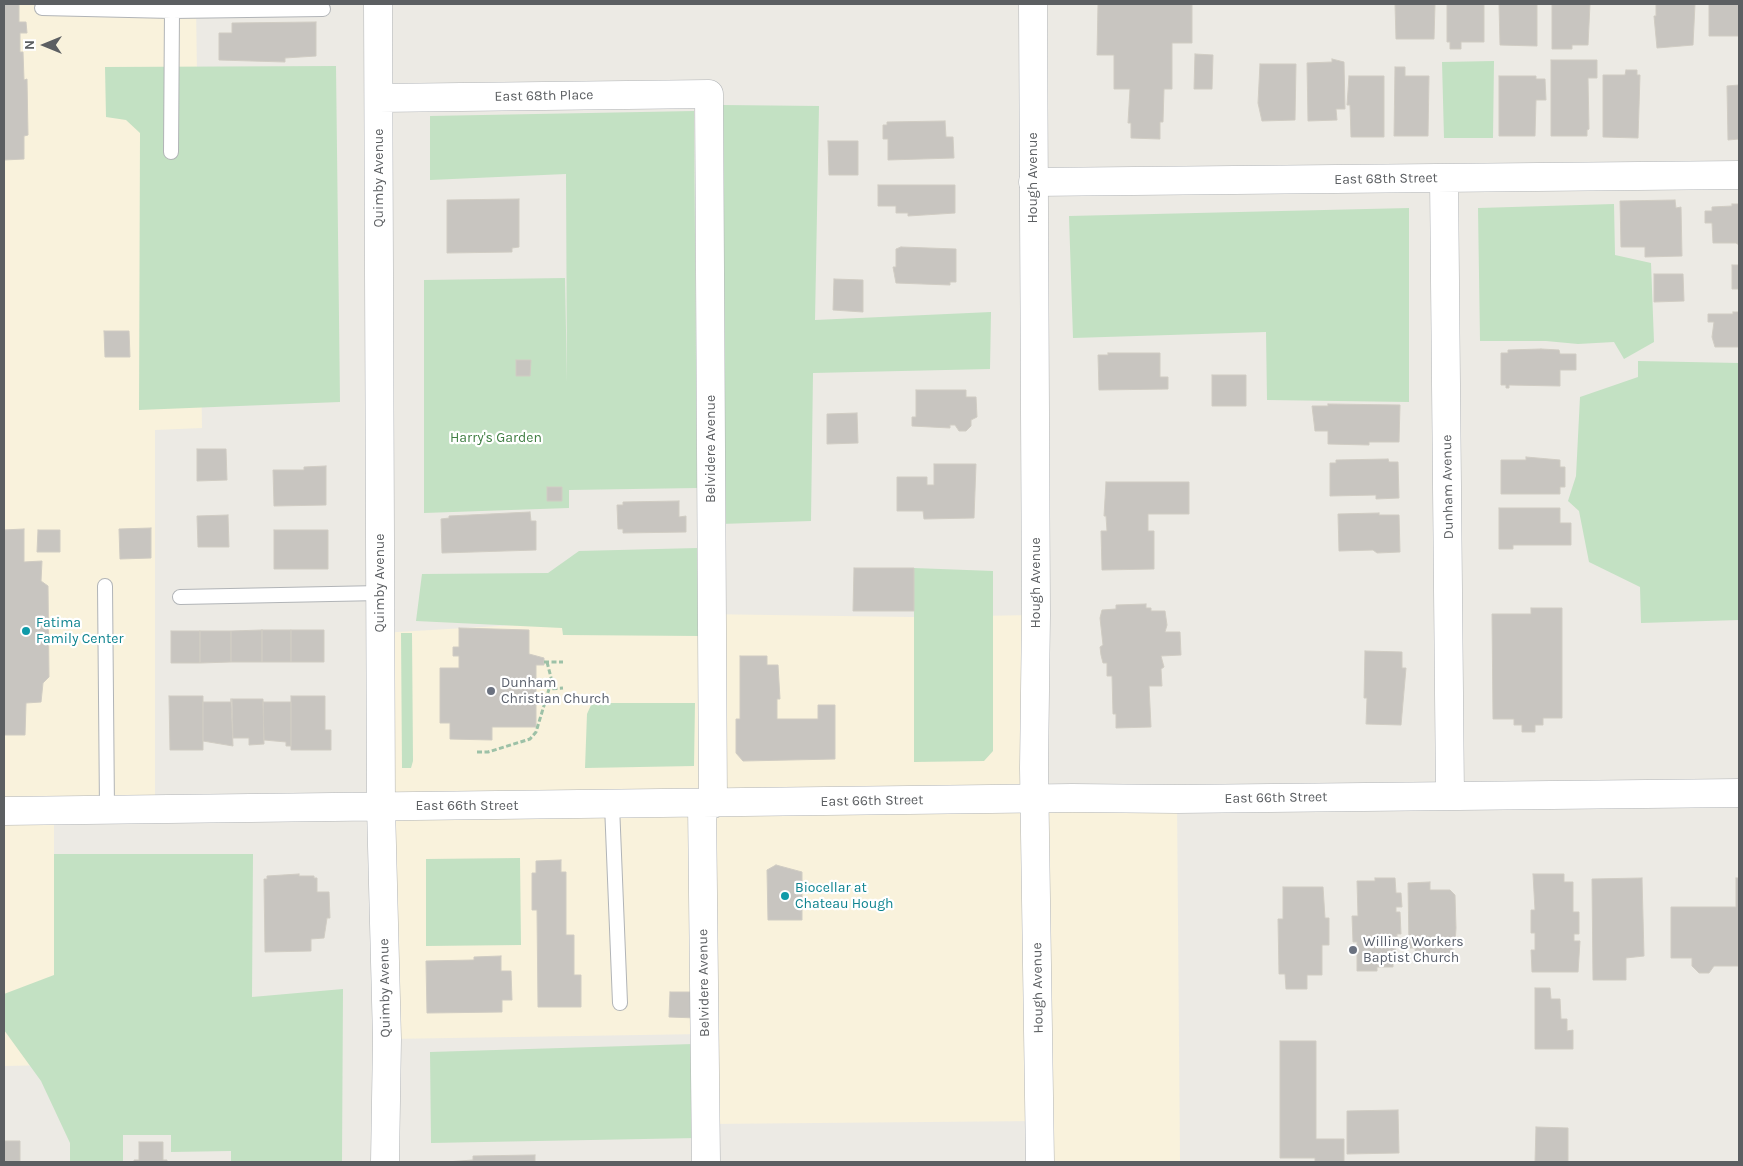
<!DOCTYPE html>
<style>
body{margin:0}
#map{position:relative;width:1743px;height:1166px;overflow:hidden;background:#eceae4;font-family:Karla,sans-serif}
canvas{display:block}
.frame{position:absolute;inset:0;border:5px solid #5c5f62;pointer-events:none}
.north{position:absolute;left:20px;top:20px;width:50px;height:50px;-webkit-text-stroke:4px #fff;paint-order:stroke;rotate:270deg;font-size:14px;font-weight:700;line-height:20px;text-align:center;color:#5c5f62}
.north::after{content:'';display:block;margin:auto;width:18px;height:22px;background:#5c5f62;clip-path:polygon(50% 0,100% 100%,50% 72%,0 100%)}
</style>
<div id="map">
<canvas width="1743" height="1166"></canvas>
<div class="frame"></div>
<div class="north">N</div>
</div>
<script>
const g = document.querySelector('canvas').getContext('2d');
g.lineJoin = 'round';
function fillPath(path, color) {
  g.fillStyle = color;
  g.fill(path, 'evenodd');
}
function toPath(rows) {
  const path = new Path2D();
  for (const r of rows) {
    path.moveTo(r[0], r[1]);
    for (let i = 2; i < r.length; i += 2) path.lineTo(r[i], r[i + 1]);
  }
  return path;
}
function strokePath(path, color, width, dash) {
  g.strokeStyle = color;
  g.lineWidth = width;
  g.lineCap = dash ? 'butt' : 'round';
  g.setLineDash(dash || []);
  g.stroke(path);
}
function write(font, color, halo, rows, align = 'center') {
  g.font = font + ' Karla,sans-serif';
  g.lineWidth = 4.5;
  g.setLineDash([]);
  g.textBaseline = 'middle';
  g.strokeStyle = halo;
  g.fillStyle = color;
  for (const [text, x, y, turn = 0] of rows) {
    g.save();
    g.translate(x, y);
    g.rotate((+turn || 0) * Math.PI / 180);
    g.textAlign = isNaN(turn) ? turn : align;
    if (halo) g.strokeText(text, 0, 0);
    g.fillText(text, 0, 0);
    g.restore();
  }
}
const commercial = toPath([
 [4,4,196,4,202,428,155,430,155,809,54,811,54,1065,4,1066],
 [700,614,911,617,1036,615,1035,799,1177,799,1180,1162,1040,1162,1040,1121,706,1124,704,1034,387,1039,381,633]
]);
const green = toPath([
 [1494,61,1493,138,1444,138,1442,62],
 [336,66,340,402,139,410,140,133,126,120,106,117,105,67],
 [723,105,819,106,815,320,991,312,990,369,813,373,811,521,720,524],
 [694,111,697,488,569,490,569,508,424,513,424,280,565,278,567,383,566,174,430,180,430,116],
 [1614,204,1615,255,1651,263,1654,342,1624,359,1614,342,1578,344,1546,341,1480,341,1478,208],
 [1409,208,1409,402,1267,400,1266,332,1073,338,1069,216],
 [1638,361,1739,363,1739,620,1641,623,1640,587,1589,562,1579,511,1568,501,1576,476,1580,397,1638,377],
 [697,548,700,636,563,635,562,628,416,621,422,574,548,573,579,551],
 [914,568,993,571,993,751,984,761,914,762],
 [401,633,412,633,413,761,411,768,402,768],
 [601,703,695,703,694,766,585,768,587,714,591,705],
 [54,854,253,854,252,997,343,989,342,1162,231,1162,231,1151,171,1152,171,1135,123,1135,123,1162,70,1162,70,1143,41,1081,4,1030,4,994,54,975],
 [520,858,521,945,426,946,426,859],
 [693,1044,697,1138,431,1143,430,1052]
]);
const building = toPath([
 [4,4,19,4,19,22,26,22,27,33,20,33,20,52,23,52,24,80,27,79,28,135,24,136,24,159,4,160,4,4],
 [1098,4,1192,4,1192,43,1172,43,1172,89,1164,89,1163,122,1160,122,1160,139,1131,138,1131,123,1128,123,1130,89,1114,89,1114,55,1097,55,1098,4],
 [1395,4,1435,4,1434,39,1396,39,1395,4],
 [1447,4,1484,4,1484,42,1461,42,1461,49,1450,49,1450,42,1447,42,1447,4],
 [1499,4,1537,4,1537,46,1500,45,1499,4],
 [1552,4,1590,4,1588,45,1572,45,1572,49,1552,49,1552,4],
 [1656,4,1695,4,1693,45,1657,48,1654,16,1656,16,1656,4],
 [1709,4,1739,4,1739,40,1739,36,1709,36,1709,4],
 [316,22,316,56,285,58,285,62,219,60,219,33,232,33,232,23,316,22],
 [1195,54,1213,55,1212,89,1194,89,1195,54],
 [1332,59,1344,62,1345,109,1336,109,1337,120,1308,121,1307,63,1332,62,1332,59],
 [1551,60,1597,60,1597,78,1588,78,1589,129,1587,130,1587,136,1551,136,1551,60],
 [1260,64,1296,64,1295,120,1262,121,1258,103,1260,64],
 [1395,67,1405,67,1405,76,1429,76,1428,136,1394,136,1395,67],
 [1626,70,1637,70,1637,75,1640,75,1638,138,1603,137,1603,75,1625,75,1626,70],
 [1349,76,1384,76,1384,137,1351,137,1350,105,1347,105,1349,76],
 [1499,76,1536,76,1536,79,1545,79,1546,100,1536,100,1535,136,1499,136,1499,76],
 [1739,85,1739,139,1728,140,1727,86,1739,85],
 [945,121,946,137,953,137,954,158,888,160,888,139,883,139,883,125,887,125,887,122,945,121],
 [828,141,858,141,858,175,829,175,828,141],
 [878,185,955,185,955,213,908,216,908,213,896,213,896,206,878,206,878,185],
 [519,199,519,247,512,248,512,252,447,253,447,200,519,199],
 [1675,200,1676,208,1681,207,1682,256,1645,257,1645,247,1621,247,1620,201,1675,200],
 [1732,204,1739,204,1739,245,1736,243,1713,243,1712,223,1705,223,1705,211,1712,211,1712,207,1732,206,1732,204],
 [901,247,956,249,956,282,950,282,950,285,896,283,893,267,896,267,896,249,901,247],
 [1732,265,1739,265,1739,289,1732,289,1732,265],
 [1654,274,1683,274,1684,301,1654,302,1654,274],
 [834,279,863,280,863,312,833,310,834,279],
 [1733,312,1739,312,1739,347,1715,347,1712,337,1714,322,1708,322,1708,314,1733,314,1733,312],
 [104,331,129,331,130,357,105,357,104,331],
 [1541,349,1559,350,1560,354,1576,354,1576,370,1560,370,1560,386,1509,385,1509,388,1506,388,1506,385,1501,385,1501,353,1508,353,1508,350,1541,349],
 [1108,353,1160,353,1160,377,1168,377,1168,389,1099,390,1098,355,1108,355,1108,353],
 [516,360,531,360,530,376,516,376,516,360],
 [1212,375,1246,375,1246,406,1212,406,1212,375],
 [916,390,966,390,966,397,976,397,977,417,971,420,971,426,966,431,959,431,955,425,950,425,950,428,912,426,912,417,916,417,916,390],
 [1328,404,1400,405,1399,442,1369,442,1369,445,1328,444,1328,431,1315,431,1312,406,1328,406,1328,404],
 [857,413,858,443,827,444,827,414,857,413],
 [197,449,226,449,227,480,197,481,197,449],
 [1526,457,1560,460,1560,467,1565,467,1565,487,1560,487,1560,494,1501,494,1501,460,1526,460,1526,457],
 [1388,459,1389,462,1398,462,1399,498,1376,499,1376,495,1330,496,1330,463,1336,463,1336,460,1388,459],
 [934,464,976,464,974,518,924,519,923,511,897,511,897,477,927,477,927,485,934,485,934,464],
 [326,466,326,505,274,506,273,470,304,470,304,467,326,466],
 [1106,482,1189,482,1189,514,1148,514,1148,531,1154,531,1154,569,1102,570,1101,531,1107,531,1106,516,1104,516,1106,482],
 [547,487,562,487,562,501,547,501,547,487],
 [679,501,679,517,686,516,686,532,623,533,623,529,618,529,617,505,623,505,623,502,679,501],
 [1499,508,1560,508,1560,523,1571,523,1571,545,1513,545,1513,549,1499,549,1499,508],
 [530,512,531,521,536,521,536,550,442,553,441,519,449,518,449,516,530,512],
 [1379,513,1379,515,1399,515,1400,552,1377,553,1373,550,1339,551,1338,514,1379,513],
 [228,515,229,547,198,547,197,516,228,515],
 [151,528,151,558,120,559,119,529,151,528],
 [24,529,24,562,42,561,41,581,48,586,49,677,43,683,41,702,26,703,25,735,4,735,4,530,24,529],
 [38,530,60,530,60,552,37,552,38,530],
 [274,530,328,530,328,569,274,569,274,530],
 [854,568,914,568,914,611,853,611,854,568],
 [1146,604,1146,608,1151,608,1151,611,1165,611,1167,625,1165,632,1180,632,1181,655,1161,656,1164,667,1161,669,1162,686,1149,686,1151,727,1116,728,1116,714,1113,714,1112,676,1107,676,1107,663,1103,663,1101,655,1100,647,1103,645,1100,618,1102,610,1116,609,1116,605,1146,604],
 [1531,608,1562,608,1562,718,1543,718,1543,725,1535,725,1535,732,1522,732,1522,725,1514,725,1514,719,1493,719,1492,614,1531,614,1531,608],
 [459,628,529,630,529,654,544,658,544,665,536,665,536,727,492,727,492,740,450,739,450,723,440,723,440,668,459,668,459,656,453,656,453,647,459,647,459,628],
 [262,630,262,662,231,662,231,631,262,630],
 [262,630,291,630,291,662,262,662,262,630],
 [291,630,324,630,324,662,291,662,291,630],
 [171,631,200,631,200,663,171,663,171,631],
 [200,631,231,631,231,662,200,663,200,631],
 [1365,651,1402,652,1402,668,1406,668,1401,725,1366,724,1367,698,1364,698,1365,651],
 [740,656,767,656,767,665,778,665,780,699,777,699,777,719,818,719,818,705,835,705,835,759,743,761,736,753,736,719,740,719,740,656],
 [169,696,203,696,203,750,170,750,169,696],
 [291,696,325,696,325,730,331,730,331,750,291,750,291,696],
 [231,699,233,746,203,741,203,702,231,702,231,699],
 [232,699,263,699,264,744,249,745,249,738,233,738,232,699],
 [263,702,291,702,291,746,286,746,286,742,264,740,263,702],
 [561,860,561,872,566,872,566,935,574,935,574,975,581,975,581,1007,538,1007,537,910,532,910,532,873,536,873,536,861,561,860],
 [776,865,802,872,802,920,768,920,767,870,776,865],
 [299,874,299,876,314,876,314,878,317,878,317,892,329,892,330,918,327,918,324,938,311,939,311,951,265,952,264,879,267,879,267,876,299,874],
 [1533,874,1564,874,1564,882,1573,882,1573,912,1579,912,1579,934,1574,934,1574,941,1580,941,1578,972,1532,972,1531,950,1535,950,1535,933,1531,933,1531,910,1535,910,1533,874],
 [1375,878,1395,878,1396,893,1401,893,1402,907,1396,907,1396,912,1400,912,1401,934,1397,934,1397,941,1393,941,1397,957,1393,960,1393,967,1377,967,1377,971,1357,971,1357,942,1353,942,1352,916,1358,916,1357,881,1375,881,1375,878],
 [1642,878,1644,956,1626,958,1626,980,1593,980,1592,879,1642,878],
 [1736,878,1739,878,1738,966,1714,966,1709,973,1699,973,1692,966,1692,958,1671,958,1671,907,1736,907,1736,878],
 [1430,882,1430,890,1450,890,1455,895,1456,928,1455,944,1453,944,1453,960,1416,961,1415,948,1409,948,1408,883,1430,882],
 [1283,887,1323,887,1325,918,1329,918,1329,945,1322,945,1322,975,1307,975,1307,989,1286,989,1285,974,1279,974,1278,919,1283,919,1283,887],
 [501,956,501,971,511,971,512,1000,502,1000,502,1012,427,1013,426,961,474,960,474,957,501,956],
 [1535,988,1550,988,1551,999,1560,999,1561,1019,1567,1019,1567,1031,1573,1030,1573,1049,1535,1049,1535,988],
 [670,992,698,992,697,1018,669,1017,670,992],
 [1280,1041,1316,1041,1316,1139,1344,1139,1344,1162,1315,1162,1315,1158,1280,1158,1280,1041],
 [1398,1110,1399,1153,1347,1154,1347,1111,1398,1110],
 [1536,1127,1568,1128,1568,1162,1535,1162,1536,1127],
 [4,1141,20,1141,20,1162,4,1162,4,1141],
 [139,1142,163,1142,163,1160,167,1160,167,1162,134,1162,134,1160,139,1160,139,1142],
 [535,1155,535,1162,446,1162,473,1160,473,1156,535,1155]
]);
const path = toPath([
 [544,662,563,662],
 [547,662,554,689],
 [477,752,488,752,530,739,536,732,549,689,563,688]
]);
const service = toPath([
 [42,8,172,11,171,152],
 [172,11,323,9],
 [105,586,107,810],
 [180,597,381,593],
 [612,805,620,1003]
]);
const minor = toPath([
 [378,4,381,807,387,1039,385,1162],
 [379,98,709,94,713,804],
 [1444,178,1450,796],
 [1033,182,1739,175],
 [702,804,706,1162],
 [4,811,1072,798,1177,799,1739,793]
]);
const tertiary = toPath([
 [1033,4,1036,615,1034,768,1040,1162]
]);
const markers = [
 [26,631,5,"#0f9aa8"],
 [491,691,5,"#6b7280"],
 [785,896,5,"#0f9aa8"],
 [1353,950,5,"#6b7280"]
];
const streetNames = [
 ["East 68th Place",544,96,-1],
 ["Quimby Avenue",379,178,-90],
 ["Hough Avenue",1033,178,-90],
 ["East 68th Street",1386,179,-1],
 ["Belvidere Avenue",711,449,-90],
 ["Dunham Avenue",1448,487,-91],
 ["Quimby Avenue",380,583,-90],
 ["Hough Avenue",1036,583,-90],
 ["East 66th Street",1276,798,-1],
 ["East 66th Street",872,801,-1],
 ["East 66th Street",467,806],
 ["Belvidere Avenue",704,983,-91],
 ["Quimby Avenue",385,988,-91],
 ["Hough Avenue",1038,988,-91]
];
const parkNames = [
 ["Harry's Garden",496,438]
];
const cultureNames = [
 ["Fatima",36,623],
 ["Family Center",36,639],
 ["Biocellar at",795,888],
 ["Chateau Hough",795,904]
];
const worshipNames = [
 ["Dunham",501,683],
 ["Christian Church",501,699],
 ["Willing Workers",1363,942],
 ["Baptist Church",1363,958]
];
fillPath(commercial, '#f9f2dc');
fillPath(green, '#c3e1c3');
fillPath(building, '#c8c5c0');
strokePath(building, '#d0ccc3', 1);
strokePath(service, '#b1b4b7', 16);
strokePath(minor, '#b1b4b7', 29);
strokePath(tertiary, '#b1b4b7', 29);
strokePath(path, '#9dc1a7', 3, [5, 2.5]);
strokePath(service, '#fff', 14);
strokePath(minor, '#fff', 28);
strokePath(tertiary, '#fff', 28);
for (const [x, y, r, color] of markers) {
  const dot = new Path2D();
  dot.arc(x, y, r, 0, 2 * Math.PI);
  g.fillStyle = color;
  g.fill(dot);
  strokePath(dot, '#fff', 2);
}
write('14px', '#5c5f62', '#fff', streetNames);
write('14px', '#3f7e42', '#fff', parkNames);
write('14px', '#0d838f', '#fff', cultureNames, 'left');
write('14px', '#5b616d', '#fff', worshipNames, 'left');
</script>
